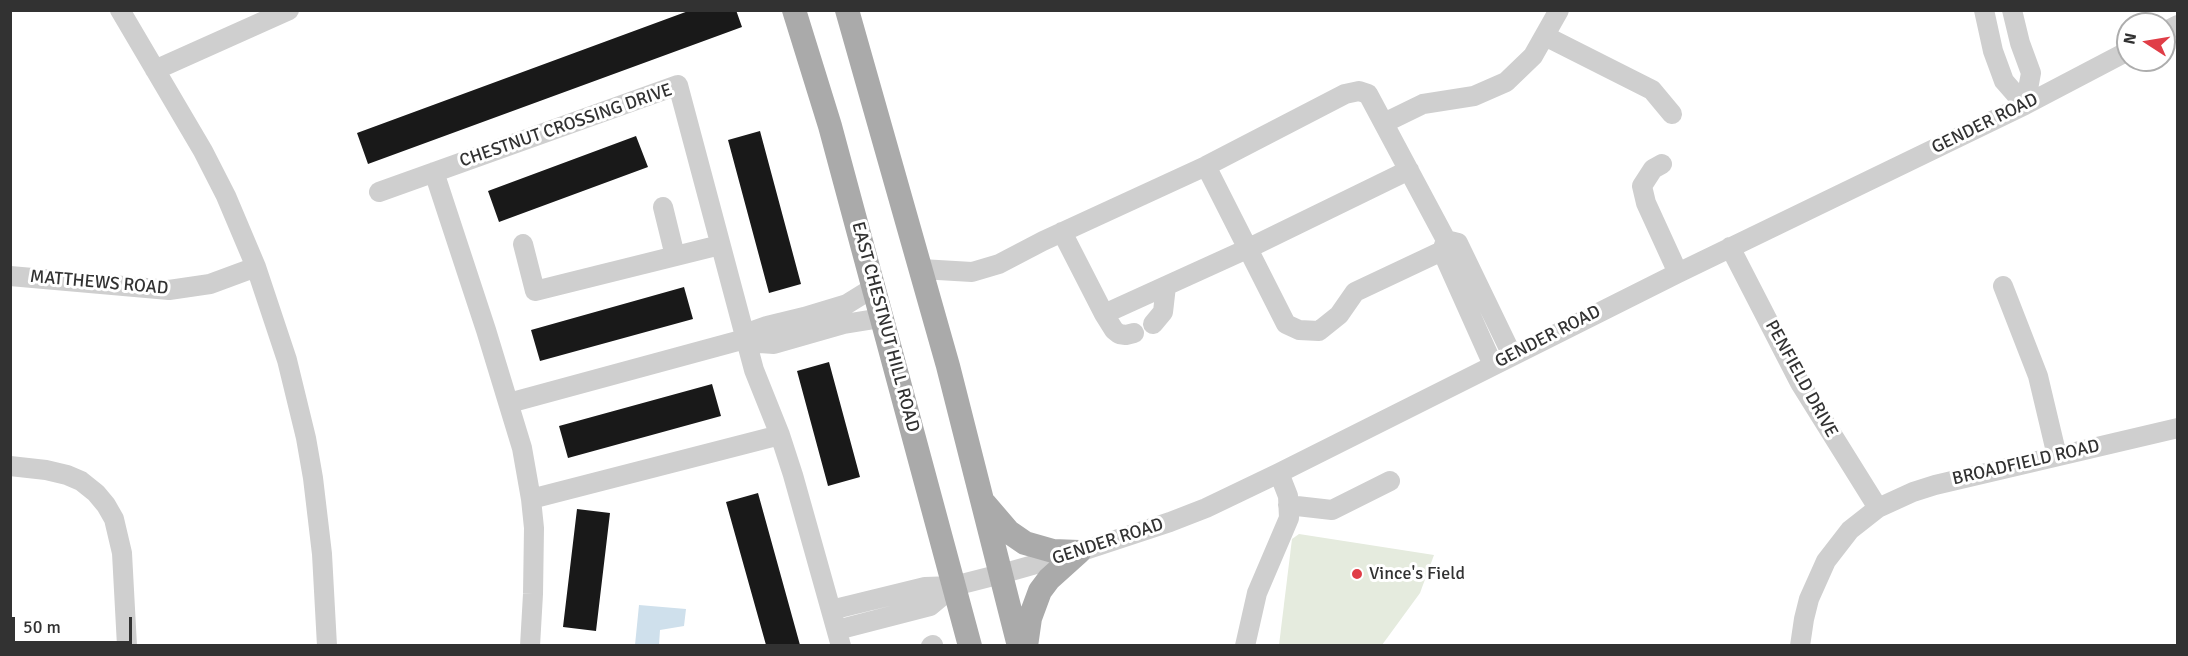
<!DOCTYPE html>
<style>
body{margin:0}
#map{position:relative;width:2188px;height:656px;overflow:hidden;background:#fff;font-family:Signika,sans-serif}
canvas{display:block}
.frame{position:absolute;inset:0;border:12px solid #323232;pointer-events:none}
.north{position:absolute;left:2116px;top:12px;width:60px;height:60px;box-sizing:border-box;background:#fff;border:2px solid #adadad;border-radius:50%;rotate:282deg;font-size:16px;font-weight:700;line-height:24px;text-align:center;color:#323232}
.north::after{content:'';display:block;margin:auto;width:21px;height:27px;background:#e03d47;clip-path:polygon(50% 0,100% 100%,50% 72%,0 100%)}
.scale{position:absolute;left:12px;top:617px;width:120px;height:27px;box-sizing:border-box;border:3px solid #323232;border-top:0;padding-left:8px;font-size:18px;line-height:21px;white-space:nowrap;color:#323232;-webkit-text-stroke:4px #fff;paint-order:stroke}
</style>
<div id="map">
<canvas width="2188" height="656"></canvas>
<div class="frame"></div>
<div class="north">N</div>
<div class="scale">50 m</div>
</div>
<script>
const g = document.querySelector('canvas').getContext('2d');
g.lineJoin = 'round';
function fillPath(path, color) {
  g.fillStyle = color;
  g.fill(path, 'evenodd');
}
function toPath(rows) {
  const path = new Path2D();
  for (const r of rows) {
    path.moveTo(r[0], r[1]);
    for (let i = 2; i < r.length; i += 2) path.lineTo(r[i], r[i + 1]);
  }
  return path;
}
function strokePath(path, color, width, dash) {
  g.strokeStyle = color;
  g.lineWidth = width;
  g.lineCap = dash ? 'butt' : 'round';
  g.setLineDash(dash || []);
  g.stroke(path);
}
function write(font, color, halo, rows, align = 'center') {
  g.font = font + ' Signika,sans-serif';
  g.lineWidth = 6;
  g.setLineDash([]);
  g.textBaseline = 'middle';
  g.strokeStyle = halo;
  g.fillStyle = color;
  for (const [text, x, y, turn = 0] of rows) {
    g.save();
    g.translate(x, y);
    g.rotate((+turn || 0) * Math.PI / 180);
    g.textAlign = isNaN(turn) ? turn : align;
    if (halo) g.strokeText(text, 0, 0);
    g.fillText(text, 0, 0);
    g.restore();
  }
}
const green = toPath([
 [1299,534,1434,555,1420,593,1382,645,1279,645,1292,539]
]);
const water = toPath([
 [639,605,686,609,684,626,660,630,659,645,635,645]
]);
const building = toPath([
 [691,10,736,10,742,27,368,164,357,133],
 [760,131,801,284,769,293,728,140],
 [636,136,648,167,499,222,488,191],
 [684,287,693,319,540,361,531,330],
 [829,362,860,477,828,486,797,371],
 [712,384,721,416,568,458,559,426],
 [758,493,800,645,766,645,726,502],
 [577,509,610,513,596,631,563,627]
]);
const minor = toPath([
 [120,10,203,151,226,196,256,267,287,360,306,438,313,478,322,554,327,646],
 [1984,10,1993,51,2004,81,2025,105],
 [2012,10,2020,43,2031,73,2025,105],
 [2164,32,2178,25],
 [1545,36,1652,90,1672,114],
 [155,70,289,10],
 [1384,123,1423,104,1474,96,1506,82,1533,56,1559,10],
 [1662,164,1653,169,1642,186,1646,203,1678,273],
 [1206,166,1286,324,1299,330,1319,331,1339,315,1355,292,1442,251],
 [434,172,486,330,522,448,531,499,534,528,533,594,530,646],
 [379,192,678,85,754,370,780,435,793,475,841,646],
 [663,207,675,256],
 [1062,232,1104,314,1247,249,1409,170],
 [523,244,535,291,720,245],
 [1730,247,1800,383,1878,508],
 [921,269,972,272,999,264,1043,241,1206,166,1345,94,1359,91,1368,94,1446,240],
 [10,276,169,290,210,284,256,267],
 [2003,286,2038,376,2057,456],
 [1104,314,1114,330,1119,334,1126,335,1134,333],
 [1153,324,1163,312,1166,286],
 [745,339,760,343,774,344,844,324,875,319,884,321],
 [1493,365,1442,251,1446,240,1458,243,1512,355],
 [509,403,745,339,753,331,767,326,804,317,847,304,868,291,873,283],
 [10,466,46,470,67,475,81,481,96,493,106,505,114,519,122,553,127,646],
 [531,499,780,435],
 [1288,505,1332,510,1390,481],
 [831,610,925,587,954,586,1001,574,1079,552,1170,522,1206,508,1279,473,1678,273,2025,105,2128,51],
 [837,630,930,606,954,586],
 [931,646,933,645],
 [1245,646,1257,593,1289,518,1288,496,1279,473],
 [1800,646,1804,619,1809,599,1826,561,1850,530,1878,508,1913,492,1935,485,2178,428]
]);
const major = toPath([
 [794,10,830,126,970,646],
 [847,10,948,366,1019,646],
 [985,504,1009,532,1025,543,1053,551,1079,552],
 [1026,646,1030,618,1040,591,1049,579,1079,552]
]);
const markers = [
 [1357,574,6,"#e03d47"]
];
const streetNames = [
 ["GENDER ROAD",1985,124,-26],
 ["CHESTNUT CROSSING DRIVE",566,126,-19],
 ["MATTHEWS ROAD",99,283,5],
 ["EAST CHESTNUT HILL ROAD",885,327,75],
 ["GENDER ROAD",1548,337,-27],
 ["PENFIELD DRIVE",1801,379,61],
 ["BROADFIELD ROAD",2026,463,-13],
 ["GENDER ROAD",1108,542,-18]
];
const poiNames = [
 ["Vince's Field",1369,574]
];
fillPath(green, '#e5ebde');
fillPath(water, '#cfe0ec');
fillPath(building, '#191919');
strokePath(minor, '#cfcfcf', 20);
strokePath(major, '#aaa', 24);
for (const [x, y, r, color] of markers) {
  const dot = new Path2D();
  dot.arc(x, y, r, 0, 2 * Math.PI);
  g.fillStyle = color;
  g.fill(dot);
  strokePath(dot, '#fff', 2);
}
write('18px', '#323232', '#fff', streetNames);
write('18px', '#323232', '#fff', poiNames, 'left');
</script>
